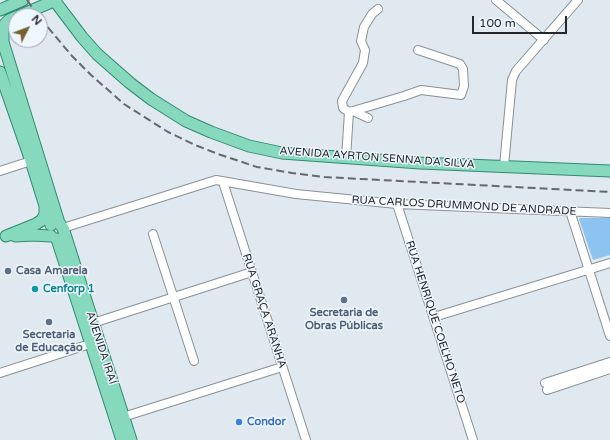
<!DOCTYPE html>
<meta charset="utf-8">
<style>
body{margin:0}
#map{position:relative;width:610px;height:440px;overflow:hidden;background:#e1e9f0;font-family:"Varela Round",sans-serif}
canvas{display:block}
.north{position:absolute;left:8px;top:8px;width:40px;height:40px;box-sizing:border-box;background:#eef6fe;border:1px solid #9da3a9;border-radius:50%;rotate:48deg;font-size:11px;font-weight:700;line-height:16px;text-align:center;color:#24272a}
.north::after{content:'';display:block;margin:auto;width:14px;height:18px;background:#786031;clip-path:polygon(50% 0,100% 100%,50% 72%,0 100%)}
.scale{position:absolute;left:472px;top:16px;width:95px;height:18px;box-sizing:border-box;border:2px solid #24272a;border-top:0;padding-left:5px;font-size:12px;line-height:14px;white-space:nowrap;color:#24272a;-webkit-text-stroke:3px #eef6fe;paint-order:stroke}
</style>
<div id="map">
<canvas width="610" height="440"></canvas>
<div class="north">N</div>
<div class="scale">100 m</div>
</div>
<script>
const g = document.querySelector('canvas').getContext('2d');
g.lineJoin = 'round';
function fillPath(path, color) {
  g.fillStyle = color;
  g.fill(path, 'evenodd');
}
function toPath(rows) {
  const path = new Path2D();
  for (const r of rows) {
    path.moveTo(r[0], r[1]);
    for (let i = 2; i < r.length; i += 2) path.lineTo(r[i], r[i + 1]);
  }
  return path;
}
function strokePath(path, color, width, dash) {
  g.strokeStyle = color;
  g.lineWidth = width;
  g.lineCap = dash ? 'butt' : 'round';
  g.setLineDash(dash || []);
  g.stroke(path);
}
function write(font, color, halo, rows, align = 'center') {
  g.font = font + ' "Varela Round",sans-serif';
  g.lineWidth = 3;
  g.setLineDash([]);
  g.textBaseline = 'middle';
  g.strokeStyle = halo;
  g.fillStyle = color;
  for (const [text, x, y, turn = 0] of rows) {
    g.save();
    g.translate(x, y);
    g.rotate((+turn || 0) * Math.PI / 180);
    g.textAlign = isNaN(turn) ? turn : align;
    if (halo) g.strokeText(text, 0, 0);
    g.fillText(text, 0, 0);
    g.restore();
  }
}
const green = toPath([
 [580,218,610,218,610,255,593,260,579,219]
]);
const minor = toPath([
 [496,0,544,40],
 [353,111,404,96,421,90,461,95,464,86,463,69,460,64,418,50],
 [349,112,343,108,342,101,363,63,365,50,361,41,364,27,372,14,378,9],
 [346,158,349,112,353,111,368,118],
 [504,166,512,80,516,71,578,0],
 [0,171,31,161],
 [223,182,306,440],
 [397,204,473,440],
 [570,211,610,336],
 [63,228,216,180,296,194,397,204,610,213],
 [153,234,194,361],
 [434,317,610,263],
 [93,323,252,272],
 [0,373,96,342],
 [545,383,610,362],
 [547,390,610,369],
 [123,417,282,367]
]);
const major = toPath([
 [54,0,82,37,97,54,130,83,151,99,186,121,211,132,249,146,282,153,420,163,610,171],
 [0,10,23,0],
 [19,16,56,0],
 [16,17,9,20,5,24,3,30,3,42,59,223,63,228,82,288,131,440],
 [0,72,31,161,51,225],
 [6,236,36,224,42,220,45,214,45,208],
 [15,236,33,235,51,236],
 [57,239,122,440]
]);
const rail = toPath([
 [27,0,38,16],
 [40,18,72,56,91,75,124,104,168,132,195,145,218,154,257,167,292,173,324,177,610,192]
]);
const markers = [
 [8,271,4,"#5c6f8a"],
 [35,289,4,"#0f9aa8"],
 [344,300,4,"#5c6f8a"],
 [49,322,4,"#5c6f8a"],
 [239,422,4,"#3f7fe0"]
];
const streetNames = [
 ["AVENIDA AYRTON SENNA DA SILVA",377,158,4],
 ["RUA CARLOS DRUMMOND DE ANDRADE",464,206,3],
 ["RUA GRAÇA ARANHA",264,311,72],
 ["RUA HENRIQUE COELHO NETO",435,322,72],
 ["AVENIDA IRAÍ",101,348,72]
];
const serviceNames = [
 ["Casa Amarela",16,271,"left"],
 ["Secretaria de",344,313],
 ["Obras Públicas",344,326],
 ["Secretaria",49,335],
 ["de Educação",49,348]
];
const cultureNames = [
 ["Cenforp 1",43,289]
];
const shopNames = [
 ["Condor",247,422]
];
fillPath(green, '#8dc4ef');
strokePath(minor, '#899198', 10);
strokePath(major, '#308a6e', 13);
strokePath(minor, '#fff', 8);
strokePath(major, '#87d9be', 11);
strokePath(rail, '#64696d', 2, [8, 4]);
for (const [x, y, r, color] of markers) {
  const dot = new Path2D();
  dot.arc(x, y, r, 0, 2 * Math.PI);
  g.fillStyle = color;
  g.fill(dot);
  strokePath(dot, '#eef6fe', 1.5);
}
write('11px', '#24272a', '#eef6fe', streetNames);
write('bold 11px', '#4e5e75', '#eef6fe', serviceNames);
write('bold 11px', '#0d838f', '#eef6fe', cultureNames, 'left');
write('bold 11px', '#366cbe', '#eef6fe', shopNames, 'left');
</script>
